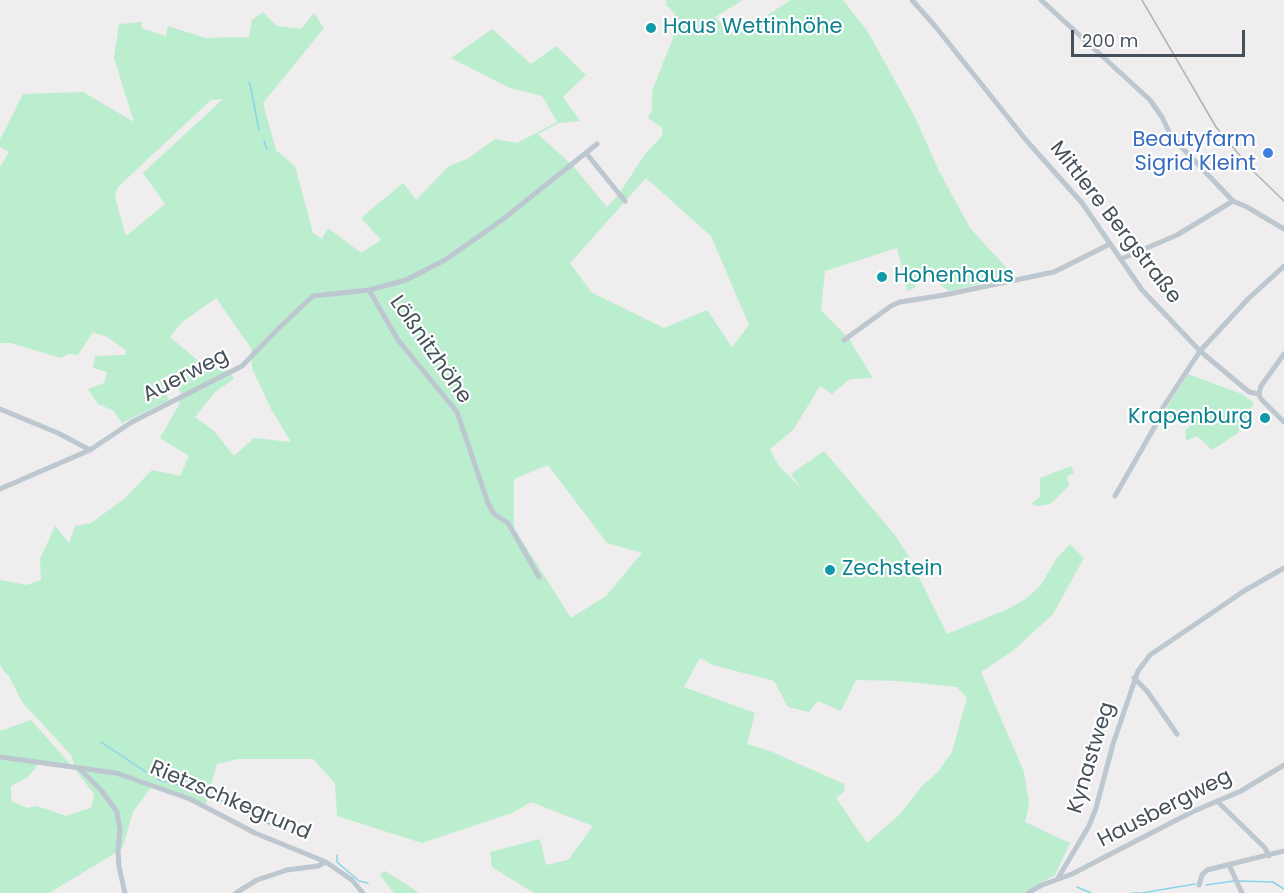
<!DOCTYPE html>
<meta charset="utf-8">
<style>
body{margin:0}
#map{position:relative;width:1284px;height:893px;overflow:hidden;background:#efeded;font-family:Poppins,sans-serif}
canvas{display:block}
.scale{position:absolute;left:1071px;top:30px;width:174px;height:27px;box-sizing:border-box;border:3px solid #45505a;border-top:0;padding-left:8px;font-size:18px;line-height:21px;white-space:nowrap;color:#45505a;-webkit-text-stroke:4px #fff;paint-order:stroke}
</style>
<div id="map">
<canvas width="1284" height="893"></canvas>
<div class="scale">200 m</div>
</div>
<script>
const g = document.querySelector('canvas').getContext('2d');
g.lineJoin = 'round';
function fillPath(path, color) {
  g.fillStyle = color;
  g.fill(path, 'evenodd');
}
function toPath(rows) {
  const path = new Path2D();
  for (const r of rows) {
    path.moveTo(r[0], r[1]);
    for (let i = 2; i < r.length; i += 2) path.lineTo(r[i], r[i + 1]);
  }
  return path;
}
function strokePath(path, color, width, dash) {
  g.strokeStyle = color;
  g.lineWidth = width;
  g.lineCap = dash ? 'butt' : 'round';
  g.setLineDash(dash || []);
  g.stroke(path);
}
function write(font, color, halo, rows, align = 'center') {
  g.font = font + ' Poppins,sans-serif';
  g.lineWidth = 4.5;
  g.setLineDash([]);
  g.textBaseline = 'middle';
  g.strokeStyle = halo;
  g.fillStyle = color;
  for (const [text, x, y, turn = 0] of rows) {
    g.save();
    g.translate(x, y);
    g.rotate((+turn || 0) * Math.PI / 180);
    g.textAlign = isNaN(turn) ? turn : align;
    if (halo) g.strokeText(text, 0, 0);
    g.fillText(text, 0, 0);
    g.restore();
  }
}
const green = toPath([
 [665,0,743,0,715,17,734,36,791,0,843,0,868,32,915,117,938,169,970,228,1014,276,949,291,928,275,915,282,915,288,907,291,905,278,897,248,825,271,821,310,849,339,873,378,850,379,832,394,820,386,793,430,770,449,778,465,801,488,791,474,824,451,895,535,909,557,947,634,1008,609,1027,598,1041,585,1056,559,1070,544,1084,558,1053,614,1014,650,981,672,1024,772,1029,803,1025,822,1070,843,1055,875,1023,893,534,893,492,867,490,852,540,839,546,865,568,860,593,826,531,802,512,813,422,843,337,816,335,783,313,759,238,759,217,764,205,807,152,786,133,812,122,849,49,893,0,893,0,731,31,720,71,765,41,761,28,777,11,786,11,801,28,808,37,806,66,816,91,808,94,794,77,772,71,755,22,702,8,674,6,674,0,665,0,580,27,585,41,580,40,559,55,526,69,543,75,526,91,523,123,500,152,470,180,476,189,456,160,438,179,405,181,392,170,374,160,380,169,400,122,423,114,411,98,404,88,389,104,383,107,372,93,368,95,356,125,355,126,350,107,337,93,332,78,355,69,354,60,358,11,343,0,343,0,167,9,152,0,147,0,140,23,94,83,92,134,122,114,58,119,24,142,22,141,28,166,36,168,26,205,38,249,37,252,20,263,12,277,26,301,29,314,13,324,28,263,103,276,150,295,166,313,233,322,239,328,228,361,253,381,240,361,218,403,183,416,200,449,166,467,159,495,139,517,143,557,122,542,96,510,88,451,58,492,29,531,64,556,46,586,75,563,97,580,121,559,123,538,134,573,166,607,207,619,194,645,154,662,136,662,128,648,118,652,110,652,91,673,38,675,14,665,4,667,2],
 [223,99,143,173,165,204,126,236,115,197,118,187,211,100],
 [646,178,711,236,749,325,732,347,707,310,664,328,591,292,570,263],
 [216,298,251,348,252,368,271,409,291,442,254,438,234,456,214,431,195,417,215,392,234,379,228,369,202,364,170,337,182,322],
 [548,465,607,543,642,553,606,596,571,618,514,528,514,479],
 [700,658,713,665,774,681,788,707,809,712,818,701,841,711,856,680,899,681,957,687,967,698,952,752,938,772,923,785,899,815,867,843,836,798,845,791,844,784,770,751,747,744,755,713,684,687],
 [1188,374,1242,394,1254,403,1238,433,1212,450,1197,436,1186,441,1185,430,1194,423,1188,415,1177,414,1171,419,1164,412],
 [1071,466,1074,473,1067,476,1069,485,1061,494,1050,504,1038,506,1031,504,1040,497,1040,478],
 [385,871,415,890,418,893,394,893,380,875]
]);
const stream = toPath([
 [248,82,250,84,259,130],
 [264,141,267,149],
 [101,742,146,772],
 [157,779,208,794,286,832],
 [337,855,337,862,359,881,368,883],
 [1239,881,1273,882,1284,889],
 [1206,885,1234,881],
 [1077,887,1091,893],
 [1132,893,1140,893],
 [1142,893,1195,884]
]);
const minor = toPath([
 [912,0,935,26,1026,140,1082,203,1142,290,1200,351,1249,392,1259,394,1261,399,1284,422],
 [1041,0,1150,100,1162,117,1171,136,1233,201,1247,207,1284,229],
 [586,153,625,201],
 [1121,259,1177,235,1233,201],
 [369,290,398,340,457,412,488,503,494,514,508,523,539,577],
 [844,340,891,306,900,302,944,295,1054,272,1110,244],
 [1259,394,1261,386,1284,354],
 [0,409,58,433,90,450],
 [0,489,90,450,132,422,242,366,281,326,313,296,369,290,406,280,445,260,502,220,597,144],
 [1115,496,1158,421,1162,409,1200,351,1248,299,1284,266],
 [1134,678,1147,691,1177,734],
 [0,757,116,773,190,799,255,833,326,862,352,880,363,893],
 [79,768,101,790,117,812,120,830,118,849,119,867,125,893],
 [1217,801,1265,848,1269,856],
 [1229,865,1242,893],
 [1058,878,1089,826,1096,808,1113,744,1138,671,1150,655,1244,591,1284,568],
 [1199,885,1202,875,1207,870,1284,851],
 [236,893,257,880,287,870,318,866,326,862],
 [1028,893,1042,885,1072,874,1192,812,1241,791,1284,765]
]);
const tram = toPath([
 [1142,0,1216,127,1252,170,1284,201]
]);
const markers = [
 [651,28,6,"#0f9aa8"],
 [1268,153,6,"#3f7fe0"],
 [882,277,6,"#0f9aa8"],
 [1265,418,6,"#0f9aa8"],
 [830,570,6,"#0f9aa8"]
];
const cultureNames = [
 ["Haus Wettinhöhe",663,28],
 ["Hohenhaus",894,277],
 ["Krapenburg",1253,418,"right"],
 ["Zechstein",842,570]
];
const shopNames = [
 ["Beautyfarm",1256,141],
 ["Sigrid Kleint",1256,165]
];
const streetNames = [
 ["Mittlere Bergstraße",1115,223,52],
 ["Lößnitzhöhe",430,350,55],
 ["Auerweg",186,376,-27],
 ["Kynastweg",1092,758,-73],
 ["Rietzschkegrund",230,801,23],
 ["Hausbergweg",1165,809,-27]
];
fillPath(green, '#bbedcf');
strokePath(stream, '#88d4ea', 1.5);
strokePath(minor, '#bdc7cf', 5);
strokePath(tram, '#afb2b7', 1.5);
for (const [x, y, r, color] of markers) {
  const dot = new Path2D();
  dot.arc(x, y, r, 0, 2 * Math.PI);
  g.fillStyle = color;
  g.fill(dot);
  strokePath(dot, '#fff', 2);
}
write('21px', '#0d838f', '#fff', cultureNames, 'left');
write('21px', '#366cbe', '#fff', shopNames, 'right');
write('21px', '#45505a', '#fff', streetNames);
</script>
